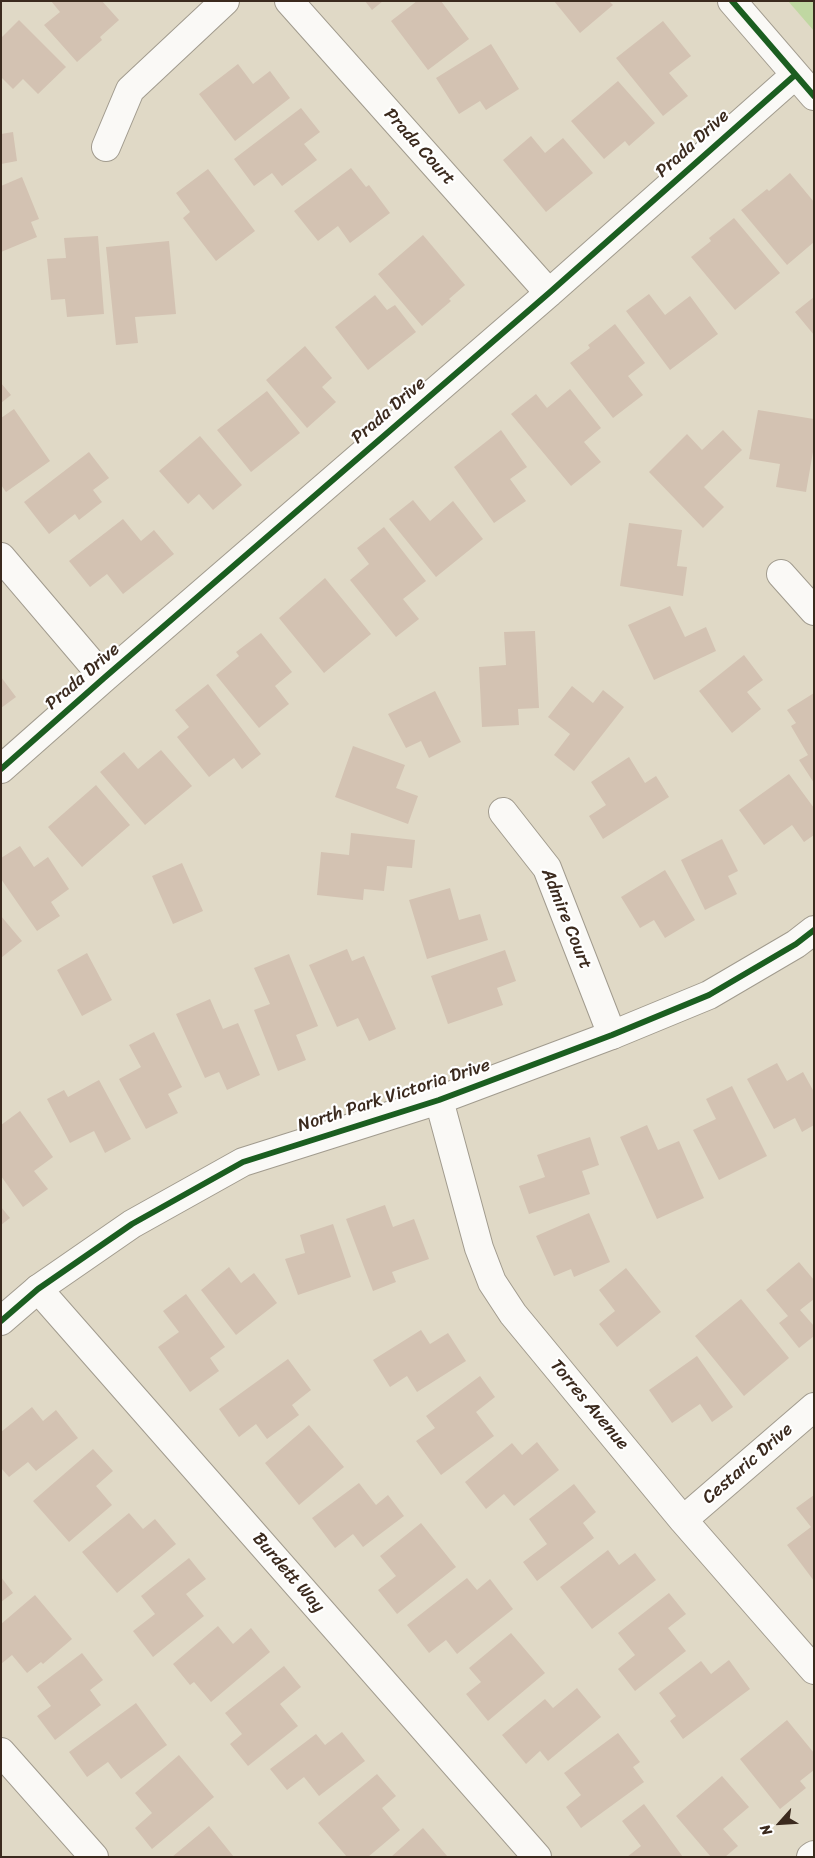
<!DOCTYPE html>
<style>
body{margin:0}
#map{position:relative;width:815px;height:1858px;overflow:hidden;background:#e0d9c6;font-family:Sriracha,sans-serif}
canvas{display:block}
.frame{position:absolute;inset:0;border:2px solid #3b2a1e;pointer-events:none}
.north{position:absolute;left:755px;top:1798px;width:50px;height:50px;-webkit-text-stroke:4px #fff;paint-order:stroke;rotate:244deg;font-size:14px;font-weight:700;line-height:20px;text-align:center;color:#3b2a1e}
.north::after{content:'';display:block;margin:auto;width:18px;height:22px;background:#3b2a1e;clip-path:polygon(50% 0,100% 100%,50% 72%,0 100%)}
</style>
<div id="map">
<canvas width="815" height="1858"></canvas>
<div class="frame"></div>
<div class="north">N</div>
</div>
<script>
const g = document.querySelector('canvas').getContext('2d');
g.lineJoin = 'round';
function fillPath(path, color) {
  g.fillStyle = color;
  g.fill(path, 'evenodd');
}
function toPath(rows) {
  const path = new Path2D();
  for (const r of rows) {
    path.moveTo(r[0], r[1]);
    for (let i = 2; i < r.length; i += 2) path.lineTo(r[i], r[i + 1]);
  }
  return path;
}
function strokePath(path, color, width, dash) {
  g.strokeStyle = color;
  g.lineWidth = width;
  g.lineCap = dash ? 'butt' : 'round';
  g.setLineDash(dash || []);
  g.stroke(path);
}
function write(font, color, halo, rows, align = 'center') {
  g.font = font + ' Sriracha,sans-serif';
  g.lineWidth = 4.5;
  g.setLineDash([]);
  g.textBaseline = 'middle';
  g.strokeStyle = halo;
  g.fillStyle = color;
  for (const [text, x, y, turn = 0] of rows) {
    g.save();
    g.translate(x, y);
    g.rotate((+turn || 0) * Math.PI / 180);
    g.textAlign = isNaN(turn) ? turn : align;
    if (halo) g.strokeText(text, 0, 0);
    g.fillText(text, 0, 0);
    g.restore();
  }
}
const green = toPath([
 [788,1,814,1,814,31]
]);
const building = toPath([
 [51,1,102,1,119,20,100,37,102,40,77,62,44,25,60,12],
 [365,1,383,1,372,10],
 [417,1,441,1,469,39,428,70,391,21],
 [554,1,609,1,613,5,580,33],
 [19,20,66,67,38,94,23,79,13,89,1,77,1,38],
 [663,21,691,56,669,73,688,96,663,116,616,58],
 [491,44,519,89,486,110,480,101,459,114,436,78],
 [238,64,253,84,270,71,290,98,235,141,199,94],
 [618,81,655,123,629,146,625,141,604,159,571,121],
 [301,108,320,132,304,144,317,160,282,186,272,173,254,186,234,159],
 [13,132,17,161,1,164,1,134],
 [531,136,545,153,563,138,593,173,546,212,503,160],
 [351,168,366,187,369,185,390,213,350,243,338,226,318,241,294,211],
 [208,169,255,231,216,261,183,218,190,212,176,193],
 [790,173,814,202,814,242,787,265,741,210,767,189,769,191],
 [22,177,39,219,31,222,37,237,1,252,1,186],
 [734,218,780,273,735,310,691,257,711,241,709,238],
 [423,235,465,285,449,299,451,301,422,326,378,274],
 [98,236,104,314,67,317,65,299,51,300,47,259,66,258,64,238],
 [169,241,176,314,135,317,138,343,116,345,106,247],
 [649,294,665,315,690,296,718,334,670,370,626,311],
 [375,295,387,310,395,305,416,332,368,370,335,327],
 [814,297,814,335,795,312],
 [615,324,645,363,628,376,643,395,613,418,570,363,590,348,588,345],
 [305,346,332,378,322,387,336,402,307,428,266,380],
 [1,383,11,395,1,403],
 [570,389,601,428,584,442,601,462,571,486,511,414,536,394,547,408],
 [267,391,300,433,251,472,217,430],
 [14,409,50,461,6,492,1,485,1,418],
 [758,410,814,419,814,446,806,492,776,487,780,464,749,459],
 [501,430,527,467,510,479,526,501,494,523,454,467],
 [723,430,742,450,704,487,724,507,703,528,649,472,687,434,702,450],
 [200,436,242,485,213,510,199,494,188,504,159,471],
 [89,452,109,478,93,490,102,502,79,520,75,514,49,534,24,502],
 [413,500,430,521,453,501,483,539,436,577,389,519],
 [123,519,141,541,154,530,174,554,123,594,107,574,90,587,69,561],
 [629,523,682,530,677,566,687,567,683,596,620,586],
 [384,527,426,581,403,599,419,619,396,637,350,580,369,564,357,548],
 [325,578,371,634,324,673,279,618],
 [670,606,685,637,706,627,716,651,654,680,628,625],
 [535,631,539,708,518,709,519,725,482,727,479,667,506,665,504,632],
 [261,633,292,672,275,686,289,704,259,728,216,675,239,656,236,652],
 [744,655,763,680,747,692,761,709,732,733,699,691],
 [1,677,16,697,1,708],
 [208,684,261,754,242,769,234,758,209,777,177,737,189,727,175,710],
 [572,686,593,703,603,690,624,707,574,771,554,755,570,734,548,717],
 [435,691,461,742,429,758,421,741,406,748,388,714],
 [814,693,814,783,799,760,808,755,791,726,796,723,787,710],
 [353,746,405,765,396,788,418,796,408,824,335,797],
 [161,750,192,786,145,825,100,772,124,752,138,769],
 [629,757,645,783,656,776,669,797,603,839,589,816,606,805,591,782],
 [789,774,814,808,814,835,804,842,792,825,764,845,739,810],
 [96,785,130,825,82,867,48,827],
 [351,833,415,840,412,868,387,866,384,891,364,889,363,900,317,895,321,852,349,855],
 [722,839,738,871,728,876,737,894,705,910,681,860],
 [20,846,34,867,48,857,69,889,51,902,60,916,37,931,1,879,1,858],
 [182,863,203,911,173,924,152,876],
 [665,870,695,920,665,938,654,920,640,928,621,897],
 [450,888,459,920,480,914,488,940,427,959,409,900],
 [1,916,22,941,1,958],
 [347,949,352,961,364,956,396,1029,369,1041,358,1018,337,1027,309,965],
 [505,950,516,981,497,988,503,1005,448,1024,431,976],
 [87,953,112,1000,82,1016,57,970],
 [289,954,318,1026,296,1035,306,1060,278,1071,254,1010,270,1004,254,968],
 [210,999,223,1029,238,1023,260,1075,227,1090,219,1072,205,1078,176,1014],
 [154,1032,182,1087,168,1094,178,1113,146,1129,119,1079,141,1067,129,1045],
 [777,1063,787,1081,803,1072,814,1092,814,1125,802,1132,795,1118,774,1129,747,1079],
 [99,1080,131,1139,105,1153,94,1131,70,1143,47,1099,64,1090,68,1097],
 [732,1086,767,1156,719,1180,693,1130,716,1119,706,1099],
 [20,1111,53,1157,34,1171,48,1189,23,1207,1,1176,1,1125],
 [647,1125,658,1150,679,1141,704,1198,657,1219,620,1137],
 [590,1137,599,1165,582,1171,590,1194,529,1214,519,1186,545,1177,537,1155],
 [385,1205,393,1227,414,1219,429,1259,392,1272,396,1282,373,1291,346,1219],
 [1,1207,10,1218,1,1225],
 [589,1213,610,1262,574,1277,571,1269,554,1276,536,1236],
 [333,1224,351,1277,298,1295,285,1259,305,1253,300,1235],
 [799,1262,814,1280,814,1299,800,1310,814,1326,814,1336,799,1348,779,1323,788,1316,766,1290],
 [229,1267,241,1283,254,1273,277,1303,236,1335,201,1290],
 [626,1268,661,1312,617,1347,599,1324,615,1311,599,1290],
 [186,1294,225,1347,210,1358,219,1371,190,1392,158,1347,179,1332,163,1311],
 [741,1299,789,1358,744,1396,695,1336],
 [421,1330,430,1344,448,1333,466,1361,417,1392,407,1376,390,1387,373,1360],
 [697,1356,733,1407,712,1422,700,1404,672,1423,649,1390],
 [288,1359,311,1390,292,1405,299,1415,267,1439,256,1424,239,1437,219,1409],
 [480,1376,495,1397,476,1412,494,1436,441,1475,416,1441,435,1428,426,1416],
 [32,1407,43,1421,56,1410,78,1438,36,1471,28,1462,9,1477,1,1468,1,1432],
 [309,1425,344,1467,299,1505,265,1463],
 [537,1442,559,1470,514,1506,504,1494,486,1509,465,1482,512,1443,522,1455],
 [93,1449,113,1471,96,1486,112,1505,69,1542,33,1501],
 [359,1483,376,1505,388,1495,404,1516,363,1547,353,1534,335,1548,312,1518],
 [574,1484,596,1512,583,1523,594,1538,537,1581,523,1562,547,1544,529,1519],
 [814,1495,814,1581,787,1545,811,1527,796,1508],
 [129,1513,143,1529,155,1519,176,1544,117,1593,82,1552],
 [421,1523,456,1567,397,1614,378,1590,396,1576,380,1556],
 [608,1550,619,1565,635,1553,656,1580,592,1629,560,1587],
 [189,1558,206,1579,186,1594,204,1616,153,1657,133,1631,155,1614,141,1596],
 [1,1577,13,1593,1,1602],
 [467,1578,477,1590,490,1579,513,1609,457,1654,446,1640,429,1653,407,1625],
 [669,1593,686,1614,668,1628,686,1651,635,1691,618,1669,635,1655,618,1633],
 [35,1595,72,1639,43,1664,41,1662,27,1673,12,1655,1,1664,1,1624],
 [218,1626,233,1644,251,1628,270,1652,211,1702,194,1682,190,1685,173,1664],
 [511,1633,545,1673,488,1721,466,1694,481,1682,469,1668],
 [82,1653,103,1680,90,1690,101,1705,55,1740,37,1716,51,1706,37,1687],
 [729,1660,750,1689,683,1739,670,1721,676,1716,659,1693,701,1661,711,1674],
 [284,1666,301,1687,280,1704,298,1726,248,1766,230,1744,242,1734,225,1713],
 [577,1688,601,1717,548,1761,540,1751,526,1764,502,1735,545,1699,553,1708],
 [136,1703,167,1745,121,1779,108,1762,87,1777,69,1752],
 [787,1720,814,1753,814,1770,800,1781,806,1788,780,1809,740,1759],
 [342,1732,365,1761,319,1796,304,1777,287,1790,270,1769,316,1734,325,1745],
 [618,1733,640,1762,633,1767,644,1782,581,1828,566,1807,581,1795,564,1773],
 [179,1755,214,1797,152,1849,135,1828,152,1813,135,1793],
 [377,1774,396,1796,382,1808,400,1830,368,1857,347,1857,318,1823],
 [722,1776,749,1807,723,1829,738,1846,725,1857,711,1857,676,1816],
 [644,1804,683,1857,627,1857,641,1846,622,1821],
 [209,1826,234,1857,172,1857],
 [423,1828,448,1857,391,1857]
]);
const minor = toPath([
 [289,1,549,293],
 [732,1,814,96],
 [106,147,130,90,225,1],
 [1,557,104,678],
 [781,574,814,611],
 [1,769,104,678,549,293,795,75],
 [503,812,547,868,612,1035],
 [439,1100,479,1248,492,1282,513,1314,683,1520,814,1670],
 [38,1289,537,1857],
 [683,1520,814,1407],
 [1,1752,94,1857],
 [811,1857,814,1855]
]);
const major = toPath([
 [1,1321,38,1289,132,1224,243,1162,439,1100,612,1035,709,995,796,944,814,930]
]);
const cycleway = toPath([
 [732,1,814,96],
 [1,769,104,678,549,293,795,75],
 [1,1321,38,1289,132,1224,243,1162,439,1100,612,1035,709,995,796,944,814,930]
]);
const streetNames = [
 ["Prada Drive",693,144,-42],
 ["Prada Court",419,147,48],
 ["Prada Drive",389,411,-41],
 ["Prada Drive",83,677,-41],
 ["Admire Court",566,919,68],
 ["North Park Victoria Drive",394,1096,-18],
 ["Torres Avenue",589,1405,50],
 ["Cestaric Drive",748,1464,-41],
 ["Burdett Way",288,1573,49]
];
fillPath(green, '#c0d7a2');
fillPath(building, '#d3c2b2');
strokePath(minor, '#a19b8e', 30);
strokePath(major, '#a19b8e', 30);
strokePath(minor, '#faf9f6', 28);
strokePath(major, '#faf9f6', 28);
strokePath(cycleway, '#1b5e20', 6);
write('18px', '#3b2a1e', '#fff', streetNames);
</script>
